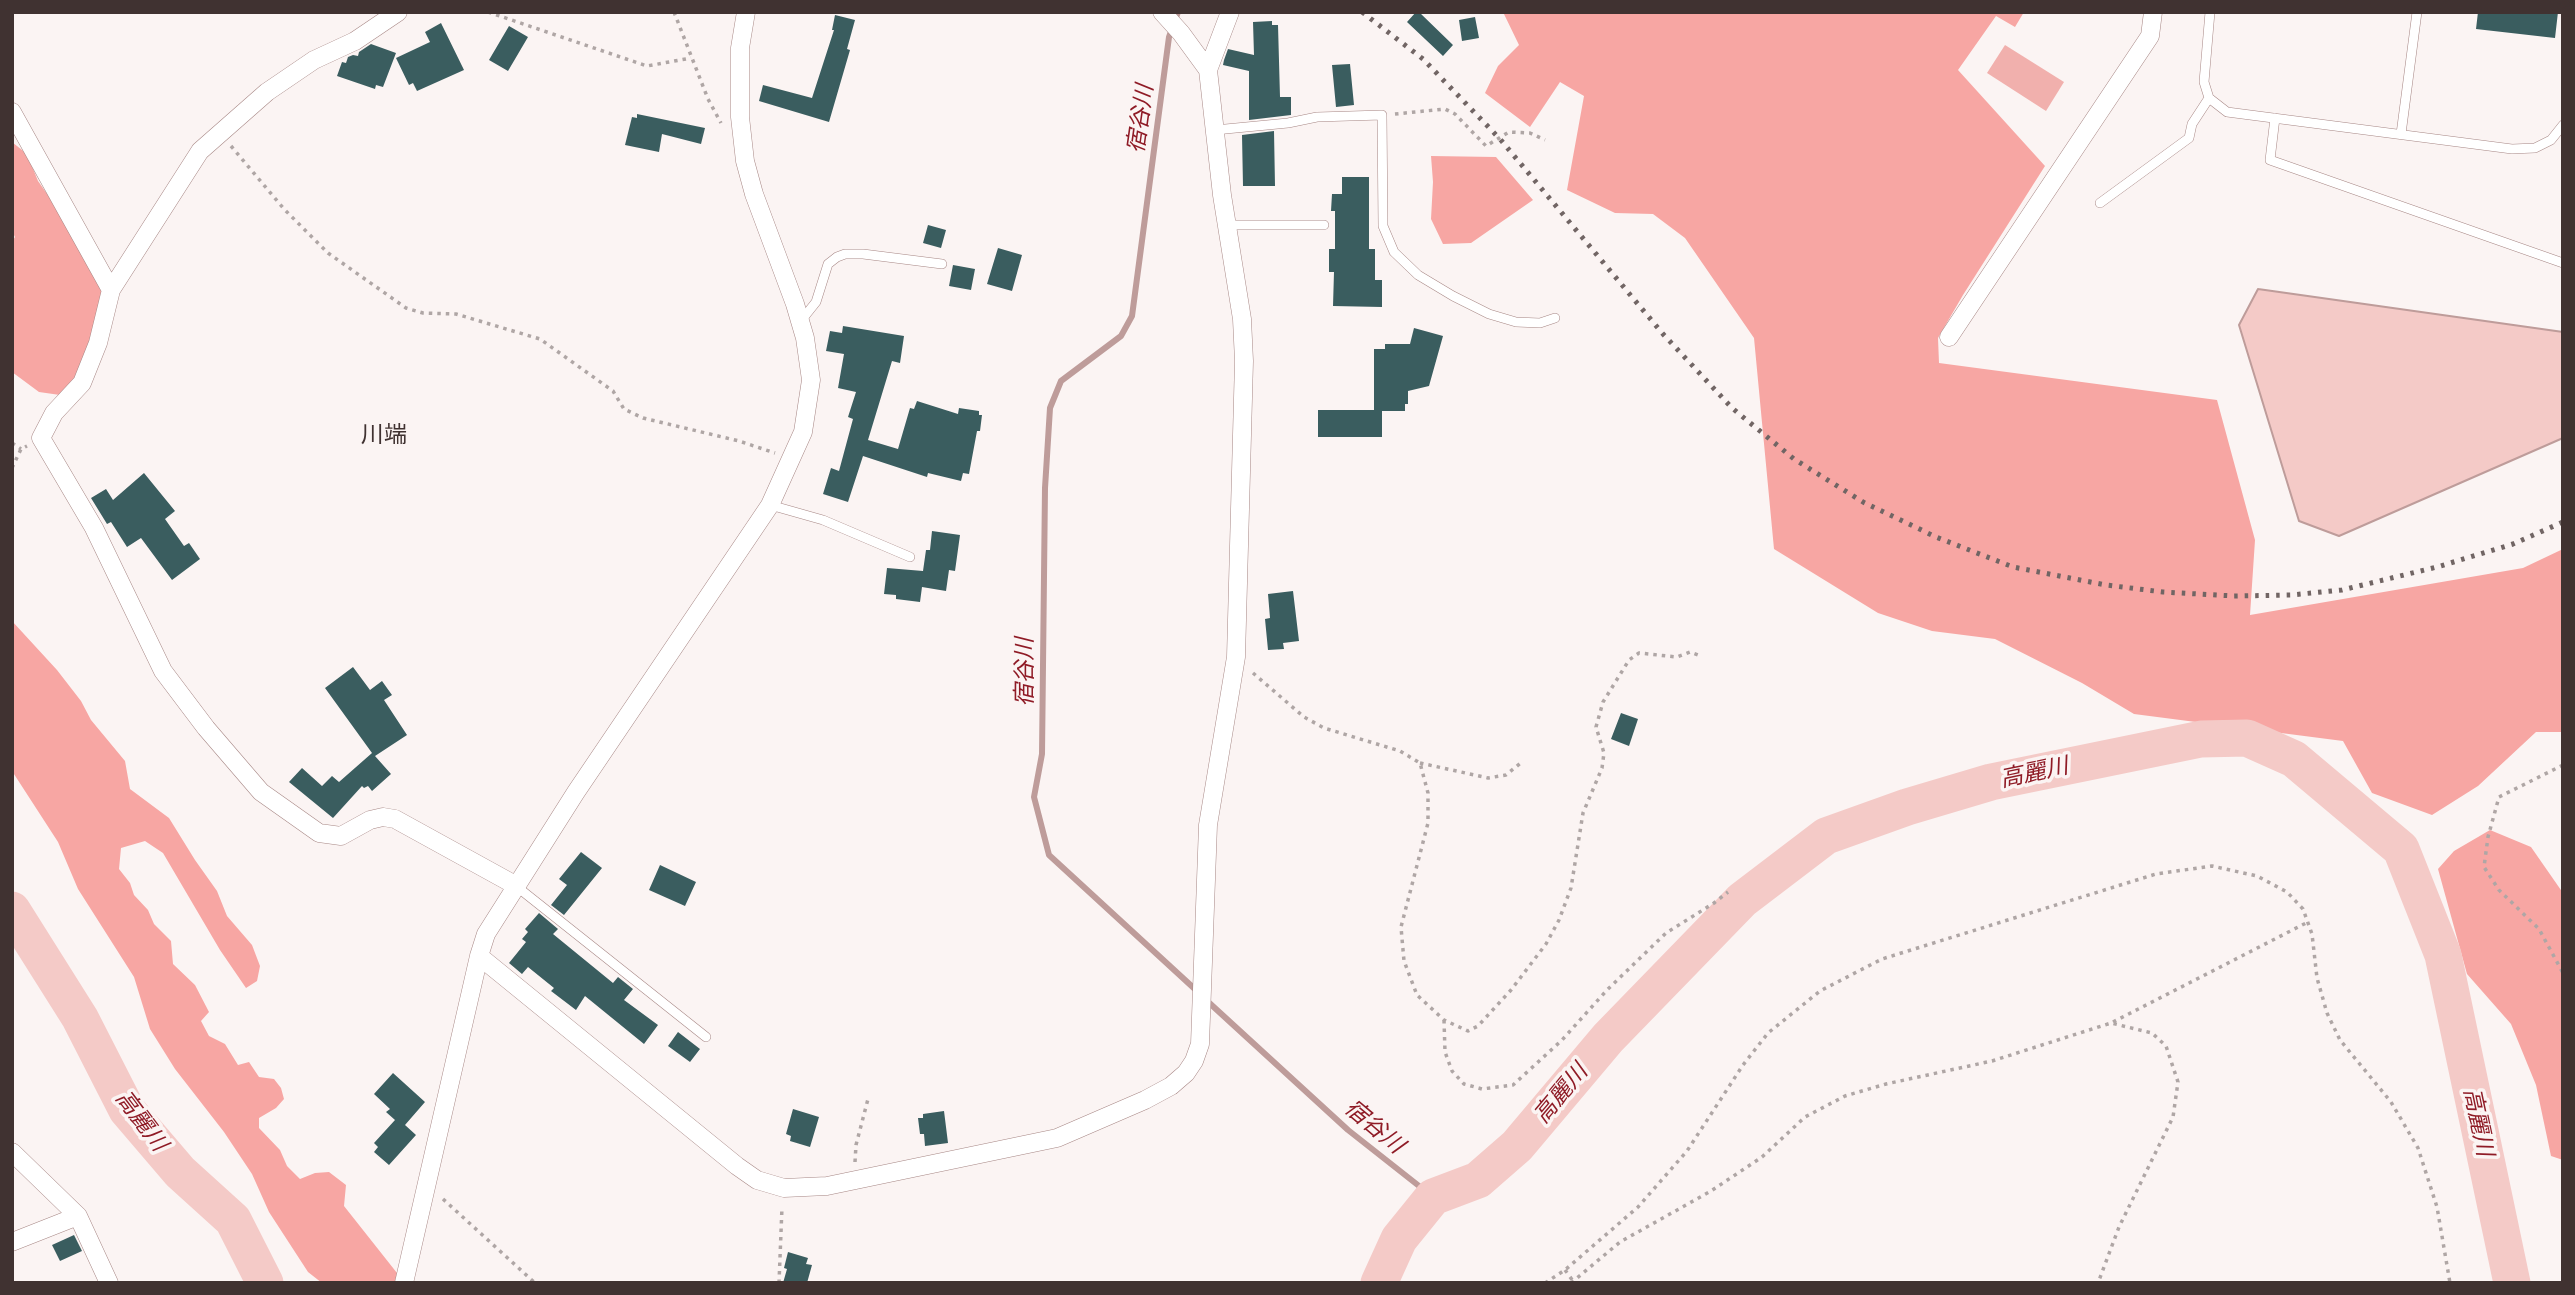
<!DOCTYPE html>
<meta charset="utf-8">
<style>
body{margin:0}
#map{position:relative;width:2575px;height:1295px;overflow:hidden;background:#fbf4f3;font-family:Figtree,sans-serif}
canvas{display:block}
.frame{position:absolute;inset:0;border:14px solid #403231;pointer-events:none}
</style>
<div id="map">
<canvas width="2575" height="1295"></canvas>
<div class="frame"></div>
</div>
<script>
const g = document.querySelector('canvas').getContext('2d');
g.lineJoin = 'round';
function fillPath(path, color) {
  g.fillStyle = color;
  g.fill(path, 'evenodd');
}
function toPath(rows) {
  const path = new Path2D();
  for (const r of rows) {
    path.moveTo(r[0], r[1]);
    for (let i = 2; i < r.length; i += 2) path.lineTo(r[i], r[i + 1]);
  }
  return path;
}
function strokePath(path, color, width, dash) {
  g.strokeStyle = color;
  g.lineWidth = width;
  g.lineCap = dash ? 'butt' : 'round';
  g.setLineDash(dash || []);
  g.stroke(path);
}
function write(font, color, halo, rows, align = 'center') {
  g.font = font + ' Figtree,"Noto Sans JP",sans-serif';
  g.lineWidth = 7;
  g.setLineDash([]);
  g.textBaseline = 'middle';
  g.strokeStyle = halo;
  g.fillStyle = color;
  for (const [text, x, y, turn = 0] of rows) {
    g.save();
    g.translate(x, y);
    g.rotate((+turn || 0) * Math.PI / 180);
    g.textAlign = isNaN(turn) ? turn : align;
    if (halo) g.strokeText(text, 0, 0);
    g.fillText(text, 0, 0);
    g.restore();
  }
}
const green = toPath([
 [2005,45,2064,82,2046,111,1987,73]
]);
const forest = toPath([
 [1503,12,2024,12,2015,27,1996,16,1958,70,2045,166,1963,295,1938,338,1939,363,2217,400,2255,540,2250,615,2523,568,2563,549,2563,732,2536,732,2478,786,2432,815,2372,793,2343,741,2134,714,2082,683,1995,639,1932,631,1878,613,1774,549,1754,338,1685,238,1653,214,1615,213,1567,190,1584,96,1560,82,1530,127,1485,93,1498,66,1519,45],
 [12,142,27,154,38,181,57,208,103,294,97,328,77,382,60,395,39,392,12,372,12,242,15,237,12,231],
 [1431,156,1496,157,1533,200,1471,243,1443,244,1431,219,1433,182],
 [12,621,57,670,81,701,91,720,125,761,130,789,169,818,195,860,217,891,227,916,252,945,260,966,257,981,246,988,220,950,163,853,145,841,121,848,119,869,130,883,134,895,148,910,154,924,171,941,173,964,195,985,209,1012,201,1021,209,1036,225,1044,238,1065,249,1062,259,1077,274,1079,281,1088,284,1099,276,1108,259,1118,259,1128,280,1150,287,1166,300,1179,315,1173,329,1172,346,1185,344,1206,397,1273,395,1283,322,1283,308,1272,269,1212,252,1174,224,1132,175,1069,150,1029,134,977,78,889,58,842,12,771],
 [2490,830,2531,847,2563,893,2563,1160,2551,1156,2536,1085,2511,1024,2467,974,2438,869,2454,851]
]);
const water = toPath([
 [2258,289,2563,332,2563,438,2339,536,2299,521,2239,325,2258,289]
]);
const stream = toPath([
 [1178,12,1169,37,1132,316,1121,336,1061,381,1050,408,1045,488,1042,754,1034,797,1049,855,1197,991],
 [1205,999,1348,1130,1433,1197]
]);
const river = toPath([
 [12,910,80,1018,127,1110,180,1172,233,1220,265,1283],
 [1379,1283,1399,1239,1433,1197,1478,1180,1517,1146,1608,1038,1742,900,1826,836,1907,807,1991,782,2201,739,2247,738,2294,759,2401,849,2443,955,2512,1283]
]);
const building = toPath([
 [1416,12,1419,12,1453,45,1443,56,1407,22],
 [2478,12,2558,12,2555,38,2476,29],
 [835,15,855,20,847,49,850,50,829,122,759,101,763,85,812,98,834,30,832,30],
 [1475,17,1479,38,1462,41,1459,20],
 [1272,21,1272,25,1278,25,1280,97,1291,97,1291,115,1249,120,1249,71,1223,65,1224,60,1228,49,1254,55,1253,22],
 [441,23,464,70,417,91,413,83,409,85,396,58,430,42,425,32],
 [509,26,528,37,508,71,489,60],
 [371,44,396,53,383,87,376,85,375,89,337,76,342,62,346,63,348,57,353,55,358,56,359,52],
 [1350,64,1354,105,1336,107,1332,65],
 [637,114,705,128,701,144,662,134,659,152,625,145,632,117,637,118],
 [1274,131,1275,186,1243,186,1242,135],
 [1342,177,1369,177,1369,249,1375,249,1375,280,1382,280,1382,307,1333,306,1334,272,1329,272,1329,249,1335,249,1335,211,1331,211,1332,194,1342,194],
 [928,225,946,230,941,248,923,243],
 [998,248,1022,255,1012,291,987,284],
 [953,265,975,269,971,290,949,286],
 [843,326,904,336,900,363,892,361,868,440,898,449,910,408,914,409,917,401,958,414,959,408,979,411,979,415,982,415,980,431,977,431,969,474,963,473,961,481,928,473,927,477,863,456,848,502,823,494,831,468,839,471,853,419,848,417,856,392,838,388,844,354,826,351,830,331,842,333],
 [1414,328,1443,336,1429,386,1408,391,1408,404,1405,404,1405,411,1382,411,1382,437,1318,437,1318,410,1374,410,1374,349,1385,349,1385,344,1410,344],
 [144,473,175,511,165,519,184,546,189,543,200,559,172,580,141,538,127,547,111,522,107,524,91,498,106,489,113,500],
 [932,531,960,535,955,571,949,570,946,591,922,587,920,602,896,599,896,595,884,594,887,568,923,571,926,550,930,550],
 [1293,591,1299,641,1283,643,1284,649,1268,650,1265,619,1270,618,1268,594],
 [353,667,370,690,382,681,392,695,384,700,407,735,375,756,391,774,372,791,368,786,364,788,362,786,333,818,289,782,302,768,322,786,332,776,339,782,372,753,325,688],
 [1621,713,1638,719,1629,746,1611,739],
 [581,852,602,868,564,915,551,905,567,885,559,879],
 [660,865,696,882,685,906,649,890],
 [539,913,558,929,553,934,613,983,618,977,633,989,624,1000,658,1025,644,1044,585,996,576,1010,551,991,554,988,528,967,522,974,509,963,526,942,522,939,528,932,525,929],
 [678,1032,700,1049,690,1062,668,1046],
 [393,1073,425,1102,405,1125,416,1135,389,1165,374,1152,378,1147,374,1143,395,1120,386,1112,390,1109,374,1094],
 [793,1109,819,1117,810,1147,790,1141,791,1136,786,1134],
 [944,1111,948,1143,925,1146,924,1134,920,1134,918,1118,923,1118,923,1114],
 [74,1235,82,1251,60,1261,52,1245],
 [788,1252,808,1258,806,1264,812,1265,807,1283,783,1283,787,1269,784,1268]
]);
const path = toPath([
 [488,12,647,66,691,58],
 [674,12,708,99,721,123],
 [1395,114,1445,109,1455,114,1486,146,1509,132,1530,133,1545,140],
 [231,146,284,209,328,253,406,308,423,313,456,314,540,339,613,391,624,409,643,418,739,441,775,453],
 [12,443,21,449],
 [12,468,21,449,27,446],
 [1253,673,1304,717,1324,728,1400,751,1420,763,1428,793,1428,823,1401,927,1404,961,1417,995,1444,1020,1468,1031,1478,1026,1511,990,1546,944,1559,920,1571,888,1583,813,1602,768,1604,753,1596,727,1603,702,1629,660,1639,653,1677,657,1690,652,1698,655],
 [1420,763,1488,778,1506,775,1523,761],
 [2563,765,2499,797,2488,837,2484,867,2499,890,2539,929,2563,973],
 [1444,1020,1445,1052,1452,1071,1464,1084,1482,1089,1513,1085,1562,1040,1607,990,1666,933,1714,903,1728,892],
 [2113,1022,2308,922],
 [855,1162,856,1145,868,1099],
 [443,1199,535,1283],
 [1565,1270,1573,1281],
 [779,1283,782,1207],
 [1545,1283,1565,1270,1638,1207,1687,1151,1743,1065,1768,1033,1820,991,1882,959,2156,874,2212,866,2257,876,2287,892,2303,909,2312,934,2317,978,2327,1013,2340,1040,2391,1102,2418,1148,2437,1207,2450,1283],
 [1571,1283,1620,1242,1711,1191,1762,1157,1805,1117,1845,1096,1886,1084,1992,1061,2111,1023,2152,1033,2166,1046,2178,1082,2173,1117,2119,1227,2098,1283]
]);
const lane = toPath([
 [2210,12,2204,82,2209,98,2227,112,2512,149,2535,148,2551,140,2563,125],
 [2275,118,2270,160,2563,263],
 [1215,130,1288,123,1317,117,1382,115,1383,226,1394,252,1418,275,1453,296,1489,314,1516,322,1540,323,1555,318],
 [2401,134,2417,12],
 [2100,203,2189,138,2192,124,2209,98],
 [1227,225,1324,225],
 [800,322,816,302,828,264,837,257,845,254,863,254,942,264],
 [770,505,823,520,910,557],
 [516,886,706,1037]
]);
const street = toPath([
 [1162,12,1181,33,1208,70],
 [12,112,111,290,98,343,82,383,54,413,41,438,94,528,163,671,206,728,261,792,319,833,341,836,370,820,383,817,395,819,515,885],
 [111,290,200,151,267,92,314,60,355,41,398,12],
 [1949,337,2150,36,2153,12],
 [479,956,737,1166,757,1180,784,1188,827,1186,1057,1138,1145,1100,1171,1086,1186,1073,1194,1061,1200,1044,1208,825,1236,657,1244,361,1242,319,1222,195,1208,70,1230,12],
 [12,1152,78,1216,109,1283],
 [12,1242,78,1216],
 [404,1283,479,956,486,934,576,792,770,505,803,432,811,380,805,338,795,304,754,194,745,161,740,117,740,48,746,12]
]);
const rail = toPath([
 [1362,12,1423,59,1500,139,1663,334,1732,408,1794,459,1863,502,1936,537,2013,567,2106,585,2163,592,2234,596,2291,595,2342,590,2437,567,2513,544,2563,522]
]);
const waterNames = [
 ["宿谷川",1141,119,-82],
 ["宿谷川",1025,672,-90],
 ["高麗川",2034,773,-12],
 ["高麗川",1561,1094,-50],
 ["高麗川",141,1121,53],
 ["高麗川",2478,1122,78],
 ["宿谷川",1374,1127,40]
];
const neighbourhoodNames = [
 ["川端",384,435]
];
fillPath(green, '#f1b0ad');
fillPath(forest, '#f7a6a3');
fillPath(water, '#f4cac7');
strokePath(water, '#be9c9a', 2);
strokePath(stream, '#be9c9a', 6);
strokePath(river, '#f4cac7', 37);
fillPath(building, '#3a5d5f');
strokePath(lane, '#a78785', 10);
strokePath(street, '#a78785', 19);
strokePath(path, '#afa6a5', 3.5, [3.5, 5]);
strokePath(lane, '#fff', 9);
strokePath(street, '#fff', 18);
strokePath(rail, '#716564', 5, [3.5, 7]);
write('italic 23px', '#8f1b26', '#fbf4f3', waterNames);
write('23px', '#403231', '#fbf4f3', neighbourhoodNames);
</script>
